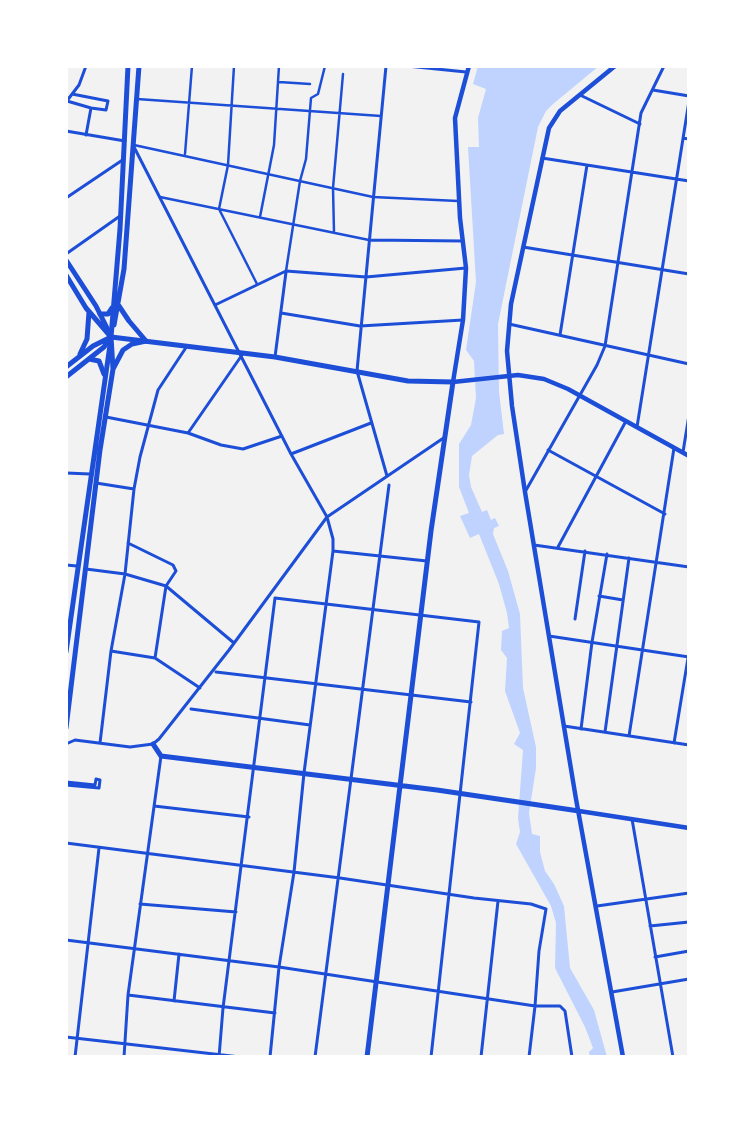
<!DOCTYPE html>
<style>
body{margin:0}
#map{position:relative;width:755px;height:1123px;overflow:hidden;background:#f2f2f2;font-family:Quicksand,sans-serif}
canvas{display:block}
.frame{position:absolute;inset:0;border:68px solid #fff;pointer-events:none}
</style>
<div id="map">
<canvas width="755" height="1123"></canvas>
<div class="frame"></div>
</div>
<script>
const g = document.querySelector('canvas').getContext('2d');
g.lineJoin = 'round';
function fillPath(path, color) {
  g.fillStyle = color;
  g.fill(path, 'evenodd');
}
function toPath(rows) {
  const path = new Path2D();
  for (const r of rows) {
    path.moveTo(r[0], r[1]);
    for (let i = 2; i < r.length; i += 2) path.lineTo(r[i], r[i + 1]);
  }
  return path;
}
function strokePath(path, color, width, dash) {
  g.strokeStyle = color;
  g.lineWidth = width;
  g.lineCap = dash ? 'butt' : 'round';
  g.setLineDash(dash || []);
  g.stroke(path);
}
const water = toPath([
 [478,66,599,66,553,104,546,111,538,127,498,324,499,392,504,434,498,435,472,456,469,475,471,487,482,512,487,510,491,520,495,518,499,526,494,528,493,534,508,571,520,614,523,688,536,747,536,768,529,813,532,834,540,836,540,852,545,871,554,884,564,906,570,968,594,1010,607,1057,590,1057,589,1052,593,1048,585,1027,555,968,556,923,551,906,516,844,520,832,518,818,523,750,514,744,520,733,505,691,507,658,501,650,502,631,509,628,507,613,499,584,479,534,470,538,460,516,469,513,459,487,459,444,471,425,476,398,474,361,466,350,476,282,468,147,479,147,478,118,486,89,473,84]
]);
const pedestrian = toPath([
 [234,66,228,165,219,209,257,284],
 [279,82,310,84],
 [137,99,381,116],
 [134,145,373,197,458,201],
 [185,154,192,66],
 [160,197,369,240],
 [260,217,274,145,279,66],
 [334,232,333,188,343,74],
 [286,271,300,181,306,159,311,98,318,94,325,66]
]);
const minor = toPath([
 [386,66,357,371,387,476],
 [407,66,466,72],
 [653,90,689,96],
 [72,94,108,101,106,110,91,108,86,135],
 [580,95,640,124],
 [67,101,91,108],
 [66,102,79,85,86,66],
 [66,131,125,141],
 [683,138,689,139],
 [134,147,291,454,327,517,333,539,333,551,304,773,294,872,279,967,270,1057],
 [542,158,689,181],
 [66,198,124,159],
 [370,240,463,241],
 [523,247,689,274],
 [66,254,120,216],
 [215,305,286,271,366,277,466,268],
 [281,313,360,326,463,320],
 [509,324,689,364],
 [560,335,587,165],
 [275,357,286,272],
 [106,417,188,433,221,445,243,449,282,436],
 [637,427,689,101],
 [188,433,242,355],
 [548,450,665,514],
 [683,452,689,415],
 [291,454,371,423],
 [66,473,90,474],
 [96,483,134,489],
 [525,492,597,365,605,346,641,113,664,66],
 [128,543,173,565,176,571,166,586,155,658],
 [534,545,689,567],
 [558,547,626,421],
 [333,551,427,561],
 [66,565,77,566],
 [86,569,125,574,166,586,234,643],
 [599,596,623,600],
 [575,619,585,551],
 [549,636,689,657],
 [111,651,155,658,200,688],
 [216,672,471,702],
 [191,709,310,725],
 [564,726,689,745],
 [581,729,592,642,607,554],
 [605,732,629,558],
 [629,736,674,448],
 [100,743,111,651,125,574,134,489,140,457,158,390,187,346],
 [674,743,689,652],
 [66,744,75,740,130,747,153,744,159,739,229,650,327,517,445,437],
 [66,782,95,785,96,779,100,780,99,788,66,785],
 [154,806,249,817],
 [632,819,673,1057],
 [66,843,340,878,474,898,531,904,546,909,539,951,535,1006,529,1057],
 [140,904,236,912],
 [597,906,689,893],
 [650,926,689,922],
 [66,940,279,967,535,1006,560,1006,565,1011,572,1057],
 [655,957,689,951],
 [612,992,689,979],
 [128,995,275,1013],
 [174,1001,179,954],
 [66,1037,240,1057],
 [75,1057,99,848],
 [124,1057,128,995,161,756],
 [219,1057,223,1008,275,598,479,622,431,1057],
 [315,1057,389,485],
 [481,1057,498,901]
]);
const tertiary = toPath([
 [469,66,455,118,460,218,466,268,463,320,453,382,518,375,544,379,568,389,689,456],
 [615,66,560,111,549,128,511,304,507,351,512,406,525,492,576,799,623,1057],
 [579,811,689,828]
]);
const secondary = toPath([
 [66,260,96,306,108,330],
 [66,275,86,308,111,337,275,357,408,381,453,382,431,531,367,1057],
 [80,354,87,339,89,312],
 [89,359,99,361,104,374],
 [66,367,93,346,109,338],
 [66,377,104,347,111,337],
 [153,744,161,756,437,790,579,811]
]);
const primary = toPath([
 [119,306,129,321,146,341],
 [100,314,108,314,112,308],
 [114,325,124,269,139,66],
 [113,369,123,350,132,344,146,341],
 [66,652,110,345],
 [66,728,100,450,113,369,111,337,120,229,128,66]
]);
fillPath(water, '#bfd3fe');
strokePath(pedestrian, '#1d4ed8', 2.5);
strokePath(minor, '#1d4ed8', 3);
strokePath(tertiary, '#1d4ed8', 4.5);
strokePath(secondary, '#1d4ed8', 5);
strokePath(primary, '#1d4ed8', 5);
</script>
